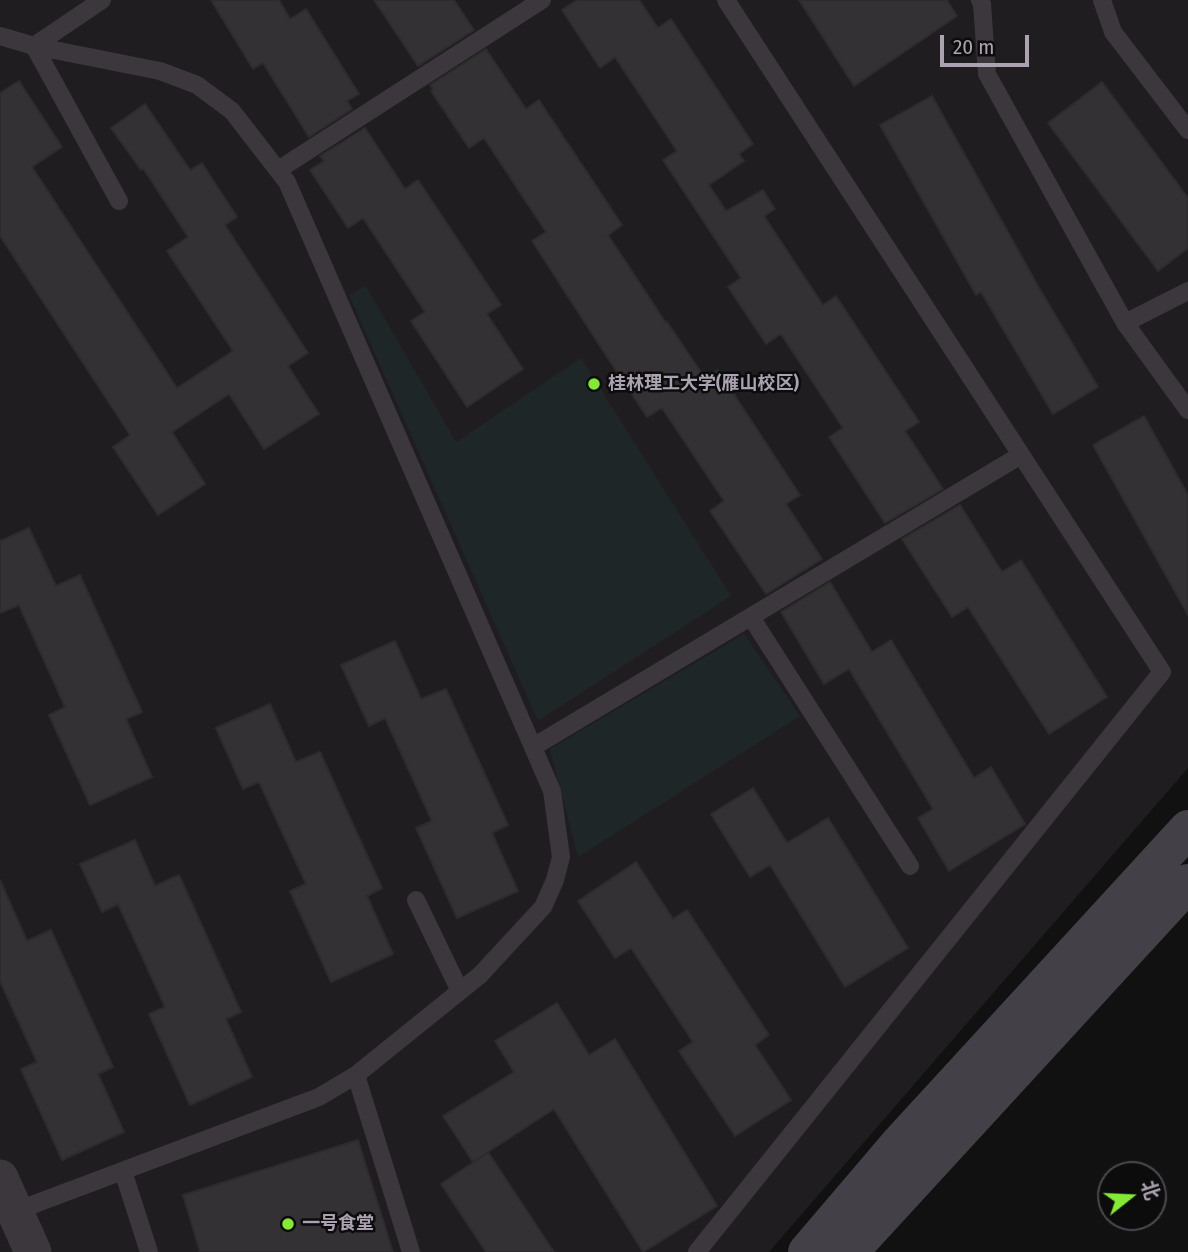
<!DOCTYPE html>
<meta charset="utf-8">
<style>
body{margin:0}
#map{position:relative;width:1188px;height:1252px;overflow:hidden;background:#121112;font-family:"Fira Sans Condensed","Noto Sans SC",sans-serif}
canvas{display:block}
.north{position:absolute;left:1097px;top:1161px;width:70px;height:70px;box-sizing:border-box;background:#0d0c0d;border:2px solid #4d484f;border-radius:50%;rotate:72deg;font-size:19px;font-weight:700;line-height:28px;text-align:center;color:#aca3b2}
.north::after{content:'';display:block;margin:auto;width:24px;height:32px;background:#83e932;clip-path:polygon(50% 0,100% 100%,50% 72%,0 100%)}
.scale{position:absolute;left:940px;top:35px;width:89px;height:32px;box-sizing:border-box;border:4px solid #aca3b2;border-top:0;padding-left:9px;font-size:21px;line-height:24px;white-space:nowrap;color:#aca3b2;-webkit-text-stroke:5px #0d0c0d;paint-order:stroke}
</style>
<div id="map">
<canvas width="1188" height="1252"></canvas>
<div class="north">北</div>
<div class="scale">20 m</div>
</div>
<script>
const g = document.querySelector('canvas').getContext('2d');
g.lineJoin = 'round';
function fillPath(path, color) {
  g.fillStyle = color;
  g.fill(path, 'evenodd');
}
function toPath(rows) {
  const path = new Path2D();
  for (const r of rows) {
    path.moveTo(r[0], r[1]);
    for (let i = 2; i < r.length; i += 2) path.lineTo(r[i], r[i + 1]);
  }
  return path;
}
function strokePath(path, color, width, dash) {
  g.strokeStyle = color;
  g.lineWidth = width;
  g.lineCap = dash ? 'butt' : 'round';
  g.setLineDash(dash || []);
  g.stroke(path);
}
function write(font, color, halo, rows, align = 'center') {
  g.font = font + ' "Fira Sans Condensed","Noto Sans SC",sans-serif';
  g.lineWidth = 5;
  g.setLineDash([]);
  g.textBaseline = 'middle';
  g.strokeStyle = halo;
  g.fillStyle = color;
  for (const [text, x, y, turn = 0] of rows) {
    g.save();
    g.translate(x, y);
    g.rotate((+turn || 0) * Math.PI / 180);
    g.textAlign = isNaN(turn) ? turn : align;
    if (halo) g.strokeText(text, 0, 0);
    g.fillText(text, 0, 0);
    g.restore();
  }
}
const built = toPath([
 [0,0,1188,0,1188,768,769,1252,0,1252]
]);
const green = toPath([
 [366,286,456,442,581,358,731,596,538,721,349,295],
 [744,634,800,716,578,857,550,749]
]);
const building = toPath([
 [211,0,279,0,290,19,306,9,359,94,347,101,352,109,309,137,263,63,253,69,211,0],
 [374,0,454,0,474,30,418,66,374,0],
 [577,0,639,0,658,28,671,19,753,144,739,154,744,161,709,185,726,211,763,190,775,209,764,216,823,305,836,296,919,422,905,431,943,489,885,523,829,437,843,428,781,334,766,344,728,287,741,278,663,160,677,151,615,57,600,68,562,10,577,0],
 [799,0,947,0,957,16,854,86,799,0],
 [486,49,526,109,539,100,622,225,608,235,666,323,667,322,705,378,718,370,800,495,786,504,822,559,766,594,710,511,724,501,662,408,647,417,609,360,532,241,546,232,484,138,469,148,431,91,433,89,430,85,486,49],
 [19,81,62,147,32,167,177,388,233,351,167,251,188,237,143,168,141,170,111,128,145,104,190,170,202,163,237,217,225,225,308,353,288,366,319,414,264,449,229,394,172,432,205,484,158,515,113,447,130,435,0,236,0,93,19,81],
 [1102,82,1188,198,1188,248,1158,271,1048,123,1102,82],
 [932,96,1038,286,1098,387,1053,414,981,292,976,295,880,125,932,96],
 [365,128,405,189,418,180,501,305,487,314,523,369,467,407,411,321,425,312,363,218,348,228,310,170,324,161,320,156,365,128],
 [1144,416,1188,495,1188,615,1093,445,1144,416],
 [960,505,1002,572,1021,560,1107,697,1049,734,968,607,952,617,902,539,960,505],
 [29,528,56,586,80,575,142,712,126,719,152,777,90,805,49,715,65,707,19,605,0,613,0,541,29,528],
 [830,582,872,652,891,640,974,778,991,767,1025,824,949,871,918,818,933,809,849,669,824,684,781,612,830,582],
 [395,641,421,699,446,689,508,825,492,833,518,891,457,918,416,828,432,821,385,718,369,726,341,665,395,641],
 [270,704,296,762,320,752,382,888,367,896,393,954,331,982,290,891,306,884,259,782,243,789,216,728,270,704],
 [753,788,787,843,828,818,908,948,845,987,770,865,750,877,711,814,753,788],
 [135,840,155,886,179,875,241,1012,226,1019,252,1077,190,1105,149,1014,165,1007,118,904,102,912,80,864,135,840],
 [636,862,673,919,687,910,769,1035,755,1045,791,1100,735,1136,679,1051,693,1042,631,948,615,958,578,901,636,862],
 [0,880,27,941,51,930,113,1067,98,1074,124,1132,62,1160,21,1069,37,1062,0,981,0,880],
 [557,1003,589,1055,615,1039,717,1206,643,1252,554,1109,488,1152,554,1252,486,1252,441,1184,487,1153,473,1162,443,1116,514,1072,495,1041,557,1003],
 [358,1140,393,1252,200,1252,183,1195,358,1140]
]);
const service = toPath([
 [102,0,34,46,119,201],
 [980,0,982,4,987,74,1125,323,1188,410],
 [1102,0,1113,32,1188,130],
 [0,36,34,46,160,71,197,85,232,111,287,182,552,791,561,857,555,880,543,907,480,975,356,1075,319,1097,16,1211],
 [278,170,542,0],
 [1125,323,1188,291],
 [751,617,910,866],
 [533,747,1021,455],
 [416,900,460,991],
 [356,1075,411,1252],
 [123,1171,149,1252],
 [697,1252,1162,672,726,0]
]);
const minor = toPath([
 [0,1178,33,1252]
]);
const secondary = toPath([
 [807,1252,899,1144,1188,829],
 [849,1252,1188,883]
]);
const markers = [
 [594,384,7,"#83e932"],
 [288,1224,7,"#83e932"]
];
const poiNames = [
 ["桂林理工大学(雁山校区)",608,384],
 ["一号食堂",302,1224]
];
fillPath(built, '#1f1d1f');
fillPath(green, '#1f2627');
fillPath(building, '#333134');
strokePath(building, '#2e2b2e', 2);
strokePath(service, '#3b373c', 18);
strokePath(minor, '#3b373c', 37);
strokePath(secondary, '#444047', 38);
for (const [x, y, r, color] of markers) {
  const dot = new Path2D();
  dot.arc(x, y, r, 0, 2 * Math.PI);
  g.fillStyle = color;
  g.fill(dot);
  strokePath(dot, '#0d0c0d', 2.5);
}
write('bold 18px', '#aca3b2', '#0d0c0d', poiNames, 'left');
</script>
